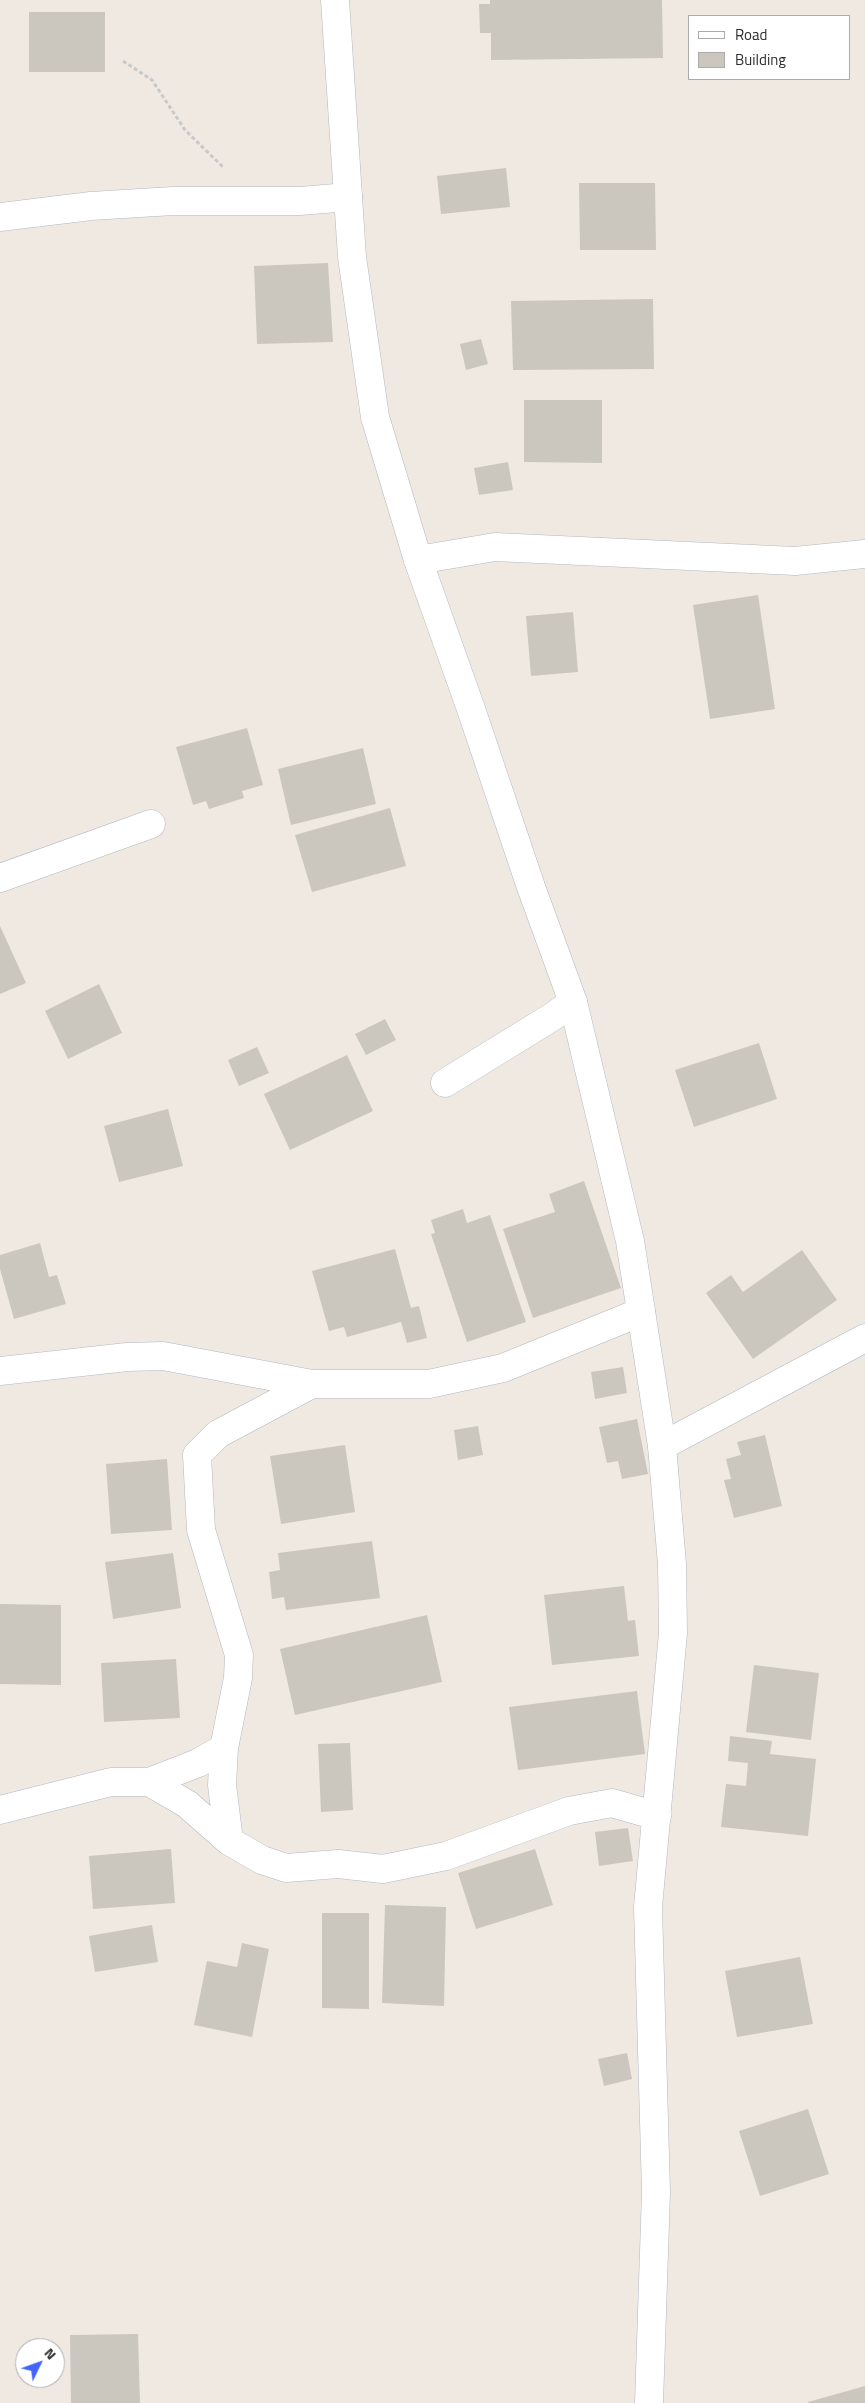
<!DOCTYPE html>
<style>
body{margin:0}
#map{position:relative;width:865px;height:2403px;overflow:hidden;background:#efe9e1;font-family:"Titillium Web",sans-serif}
canvas{display:block}
.legend{position:absolute;left:688px;top:15px;width:162px;height:65px;box-sizing:border-box;background:#fff;border:1px solid #ababab;margin:0;padding:6px 9px;list-style:none;font-size:15px;color:#2e2e2e}
.legend li{display:flex;align-items:center;gap:10px;height:25px}
.legend b{width:25px;border:1px solid #ababab}
.north{position:absolute;left:15px;top:2338px;width:50px;height:50px;box-sizing:border-box;background:#fff;border:1px solid #ababab;border-radius:50%;rotate:48deg;font-size:14px;font-weight:700;line-height:20px;text-align:center;color:#2e2e2e}
.north::after{content:'';display:block;margin:auto;width:18px;height:22px;background:#4264fb;clip-path:polygon(50% 0,100% 100%,50% 72%,0 100%)}
</style>
<div id="map">
<canvas width="865" height="2403"></canvas>
<ul class="legend">
<li><b style="height:6px;background:#fff"></b>Road</li>
<li><b style="height:14px;background:#cbc7bf"></b>Building</li>
</ul>
<div class="north">N</div>
</div>
<script>
const g = document.querySelector('canvas').getContext('2d');
g.lineJoin = 'round';
function fillPath(path, color) {
  g.fillStyle = color;
  g.fill(path, 'evenodd');
}
function toPath(rows) {
  const path = new Path2D();
  for (const r of rows) {
    path.moveTo(r[0], r[1]);
    for (let i = 2; i < r.length; i += 2) path.lineTo(r[i], r[i + 1]);
  }
  return path;
}
function strokePath(path, color, width, dash) {
  g.strokeStyle = color;
  g.lineWidth = width;
  g.lineCap = dash ? 'butt' : 'round';
  g.setLineDash(dash || []);
  g.stroke(path);
}
const building = toPath([
 [490,0,662,0,663,58,491,60,491,33,480,33,479,4,490,4],
 [29,12,105,12,105,72,29,72],
 [506,168,510,207,441,214,437,176],
 [579,183,655,183,656,250,580,250],
 [328,263,333,342,257,344,254,266],
 [653,299,654,369,513,370,511,301],
 [481,339,488,364,466,370,460,344],
 [524,400,602,400,602,463,524,462],
 [508,462,513,490,479,495,474,468],
 [758,595,775,709,710,719,693,605],
 [573,612,578,672,531,676,526,616],
 [247,728,263,785,242,791,244,798,209,809,206,801,193,805,176,747],
 [363,748,376,804,291,825,278,769],
 [390,808,406,866,312,892,295,835],
 [0,926,26,983,0,994],
 [99,984,122,1033,68,1059,45,1011],
 [385,1019,396,1040,366,1055,355,1034],
 [759,1043,777,1099,694,1127,675,1070],
 [257,1047,269,1073,239,1086,228,1060],
 [347,1055,373,1111,290,1150,264,1094],
 [168,1109,183,1166,119,1182,104,1126],
 [584,1181,621,1288,533,1318,503,1229,555,1212,549,1194],
 [463,1209,467,1223,490,1215,526,1322,467,1342,431,1234,435,1233,431,1220],
 [40,1243,49,1277,57,1275,66,1304,14,1319,0,1269,0,1255],
 [395,1249,411,1308,419,1306,427,1338,407,1343,401,1322,347,1337,344,1327,329,1331,312,1271],
 [802,1250,837,1300,753,1359,706,1293,731,1275,743,1292],
 [623,1367,627,1393,595,1399,591,1372],
 [637,1419,648,1474,622,1479,618,1461,607,1463,599,1427],
 [478,1426,483,1455,458,1460,454,1430],
 [765,1435,782,1506,734,1518,724,1480,731,1479,726,1459,741,1455,737,1442],
 [345,1445,355,1512,281,1524,270,1456],
 [167,1459,172,1530,111,1534,106,1464],
 [372,1541,380,1598,286,1610,284,1597,272,1599,269,1572,280,1570,278,1553],
 [173,1553,181,1608,113,1619,105,1562],
 [624,1586,628,1621,635,1620,639,1656,552,1665,544,1595],
 [0,1604,61,1605,61,1685,0,1684],
 [427,1615,442,1682,295,1715,280,1649],
 [176,1659,180,1718,104,1722,101,1663],
 [754,1665,819,1673,811,1740,746,1732],
 [637,1691,645,1754,518,1770,509,1707],
 [730,1736,772,1741,770,1754,816,1759,808,1836,721,1827,726,1784,746,1786,748,1763,728,1761],
 [350,1743,353,1810,321,1812,318,1744],
 [628,1828,633,1861,599,1866,595,1832],
 [171,1849,175,1903,93,1909,89,1856],
 [535,1849,553,1905,476,1929,458,1873],
 [385,1905,446,1907,444,2006,382,2003],
 [322,1913,369,1913,369,2009,322,2008],
 [152,1925,158,1962,95,1972,89,1936],
 [242,1943,269,1949,252,2037,194,2025,207,1961,237,1967],
 [800,1957,813,2024,737,2037,725,1971],
 [627,2053,632,2079,604,2086,598,2059],
 [808,2109,829,2174,760,2196,739,2131],
 [138,2334,140,2403,71,2403,70,2335],
 [865,2386,865,2403,808,2403,808,2402]
]);
const path = toPath([
 [123,61,152,80,185,130,224,168]
]);
const street = toPath([
 [0,217,91,206,173,201,300,201,348,197],
 [418,560,495,547,795,561,865,554],
 [0,878,151,824],
 [445,1083,552,1017,573,1002],
 [0,1371,127,1357,163,1356,312,1384,429,1384,503,1368,641,1312],
 [662,1446,865,1338],
 [149,1782,187,1804,229,1841,262,1860,286,1868,338,1864,383,1869,446,1856,569,1811,612,1803,657,1816],
 [0,1810,111,1782,149,1782,198,1763,224,1748],
 [229,1841,222,1785,224,1748,238,1678,239,1655,201,1530,197,1455,218,1434,312,1384]
]);
const secondary = toPath([
 [335,0,352,257,375,417,418,560,471,709,531,887,573,1002,630,1241,662,1446,672,1564,673,1633,648,1907,656,2192,649,2403]
]);
fillPath(building, '#cbc7bf');
strokePath(street, '#b4b7c1', 29);
strokePath(secondary, '#b4b7c1', 29);
strokePath(path, '#c9c9c9', 3, [4, 2.5]);
strokePath(street, '#fff', 28);
strokePath(secondary, '#fff', 28);
</script>
